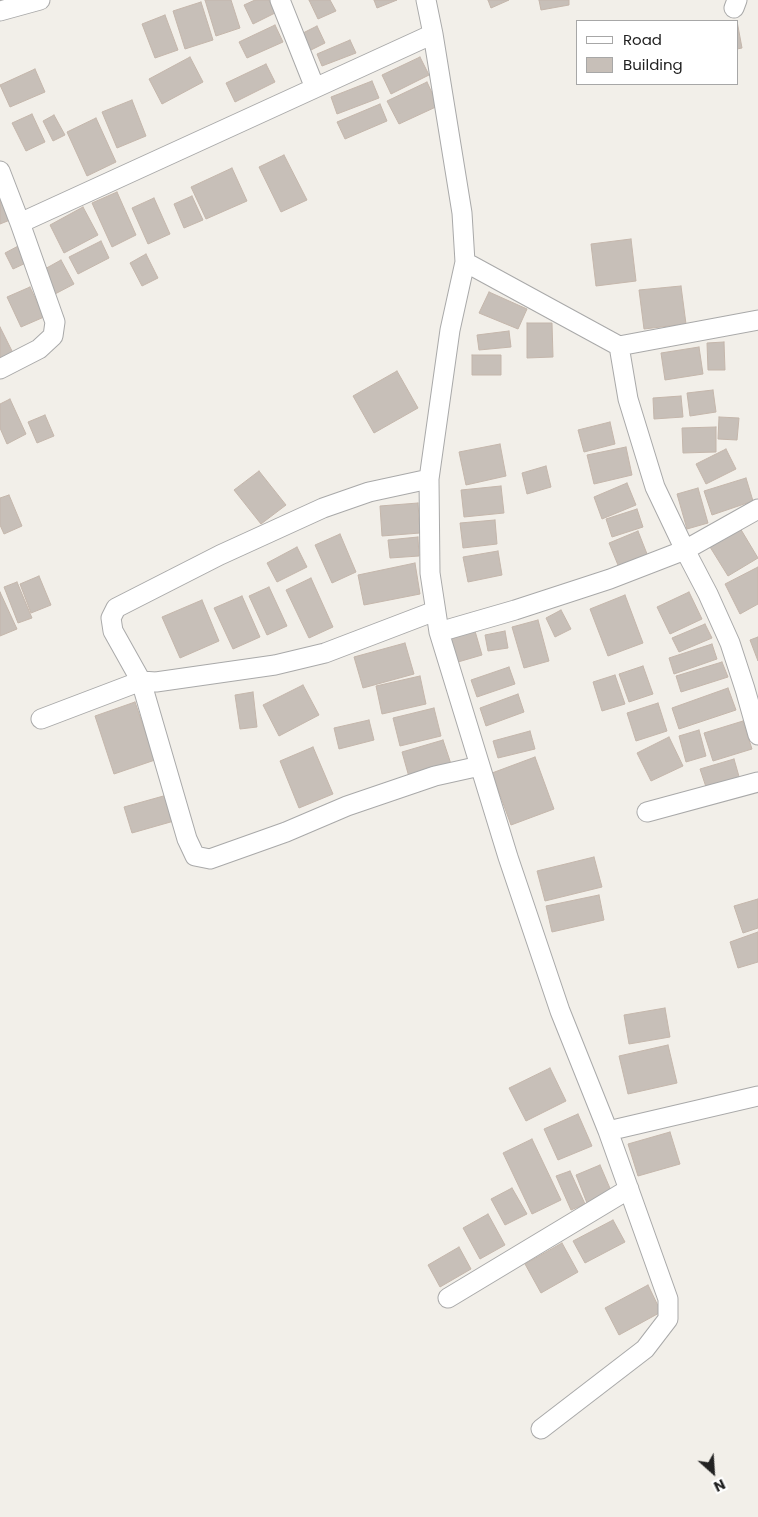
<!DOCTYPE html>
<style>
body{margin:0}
#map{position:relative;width:758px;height:1517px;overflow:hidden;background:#f2efe9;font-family:Poppins,sans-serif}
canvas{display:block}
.legend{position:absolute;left:576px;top:20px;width:162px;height:65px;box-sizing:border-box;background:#fff;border:1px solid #a7a7a7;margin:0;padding:6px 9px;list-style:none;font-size:15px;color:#222}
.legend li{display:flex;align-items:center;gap:10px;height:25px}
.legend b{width:25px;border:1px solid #a7a7a7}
.north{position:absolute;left:688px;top:1447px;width:50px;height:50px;-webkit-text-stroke:4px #fff;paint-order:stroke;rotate:154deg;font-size:14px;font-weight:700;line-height:20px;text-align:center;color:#222}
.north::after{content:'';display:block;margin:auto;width:18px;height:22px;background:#222;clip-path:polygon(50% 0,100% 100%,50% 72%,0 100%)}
</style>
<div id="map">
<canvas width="758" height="1517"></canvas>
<ul class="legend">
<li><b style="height:6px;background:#fff"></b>Road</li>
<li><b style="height:14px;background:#c7bfb8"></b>Building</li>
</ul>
<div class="north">N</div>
</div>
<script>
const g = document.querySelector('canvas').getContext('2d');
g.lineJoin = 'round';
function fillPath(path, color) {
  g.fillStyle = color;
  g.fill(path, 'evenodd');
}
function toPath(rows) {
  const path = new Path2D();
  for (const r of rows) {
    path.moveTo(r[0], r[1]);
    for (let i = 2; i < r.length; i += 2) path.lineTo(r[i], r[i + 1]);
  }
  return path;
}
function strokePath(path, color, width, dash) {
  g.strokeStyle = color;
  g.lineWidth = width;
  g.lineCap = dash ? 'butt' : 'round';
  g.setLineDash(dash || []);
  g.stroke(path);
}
const building = toPath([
 [205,0,231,0,240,28,216,36,205,0],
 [255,0,269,0,275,13,253,24,244,5,255,0],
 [309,0,330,0,336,11,318,19,309,0],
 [374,0,397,0,377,8,374,0],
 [488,0,509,0,491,8,488,0],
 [539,0,569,0,569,5,541,10,539,0],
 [201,2,213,40,185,49,173,11,201,2],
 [165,15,178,50,155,58,142,24,165,15],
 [736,21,737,21,742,48,737,49,736,21],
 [275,25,283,42,247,58,239,42,275,25],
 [317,26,325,43,307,52,299,35,317,26],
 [350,40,356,53,322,66,317,54,350,40],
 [190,57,203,82,162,104,149,79,190,57],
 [420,57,429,75,391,94,382,75,420,57],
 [266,64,275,82,235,102,226,83,266,64],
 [35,69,45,92,10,107,0,85,35,69],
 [372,81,379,98,337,114,331,97,372,81],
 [427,82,438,106,399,124,387,101,427,82],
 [132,100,146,136,117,148,102,112,132,100],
 [380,104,387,121,345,139,337,122,380,104],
 [32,114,45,142,26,151,12,123,32,114],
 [54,115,65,135,53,141,43,121,54,115],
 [96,118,116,162,87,176,67,132,96,118],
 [284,155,307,200,281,212,259,167,284,155],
 [232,168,247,201,206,219,191,187,232,168],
 [0,184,15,218,0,224,0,184],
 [117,192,136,235,112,247,92,203,117,192],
 [192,196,203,220,184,228,174,204,192,196],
 [154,198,170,234,148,244,132,208,154,198],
 [83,207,98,235,64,253,50,225,83,207],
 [631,239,636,281,596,286,591,244,631,239],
 [101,241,109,258,78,274,69,257,101,241],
 [22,244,30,261,13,269,5,253,22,244],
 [146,254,158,278,142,286,130,263,146,254],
 [61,260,74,284,55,294,43,270,61,260],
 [681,286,686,324,644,329,639,290,681,286],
 [30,287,44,317,21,327,7,297,30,287],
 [489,292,527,309,518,329,479,313,489,292],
 [527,323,552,323,553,357,527,358,527,323],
 [0,327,13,353,0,360,0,327],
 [509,331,511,347,479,350,477,335,509,331],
 [724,342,725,370,708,370,707,343,724,342],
 [699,347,703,374,665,380,661,353,699,347],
 [472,355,501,355,501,375,472,375,472,355],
 [397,371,418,408,374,433,353,396,397,371],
 [713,390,716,412,690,416,687,393,713,390],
 [681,396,683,417,654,419,653,398,681,396],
 [10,399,26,434,7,444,0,428,0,404,10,399],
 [45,415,54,436,37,443,28,422,45,415],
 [719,417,739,418,737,440,718,439,719,417],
 [610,422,615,444,584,452,578,430,610,422],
 [716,427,716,452,683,453,682,428,716,427],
 [500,444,506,476,466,485,459,452,500,444],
 [626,447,632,475,594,484,587,455,626,447],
 [726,449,736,469,706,484,696,464,726,449],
 [546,466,551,487,527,494,522,473,546,466],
 [259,471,286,505,261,524,234,490,259,471],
 [746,478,753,501,712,515,704,491,746,478],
 [627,483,636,505,602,519,594,497,627,483],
 [501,486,504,513,464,517,461,490,501,486],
 [698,488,708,523,687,529,677,494,698,488],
 [9,495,22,526,4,534,0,525,0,498,9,495],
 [418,503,420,533,382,536,380,506,418,503],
 [637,509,643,527,612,537,606,519,637,509],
 [495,520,497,544,463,548,460,523,495,520],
 [740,528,758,558,728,576,710,547,740,528],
 [638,531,649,559,620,570,609,543,638,531],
 [340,534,356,572,332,583,315,545,340,534],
 [418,537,419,556,390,558,388,540,418,537],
 [297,547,307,567,277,582,267,563,297,547],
 [498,551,502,575,468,582,463,557,498,551],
 [415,563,420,594,364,605,358,575,415,563],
 [758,567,758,604,740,614,725,584,758,567],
 [39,576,51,605,31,613,20,584,39,576],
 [311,578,333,627,309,638,286,590,311,578],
 [17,582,32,618,18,623,4,587,17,582],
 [269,587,287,626,267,635,249,596,269,587],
 [0,592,17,629,0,636,0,592],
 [689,592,702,619,670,634,657,607,689,592],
 [625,595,643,643,608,656,590,609,625,595],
 [242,596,260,637,233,649,214,608,242,596],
 [202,600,219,641,180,658,162,617,202,600],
 [561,610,571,629,555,637,546,618,561,610],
 [538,620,549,661,524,668,512,627,538,620],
 [705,624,712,638,679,652,672,638,705,624],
 [475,631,482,655,458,662,451,639,475,631],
 [505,631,508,648,488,651,485,635,505,631],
 [758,637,758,661,750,640,758,637],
 [405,643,414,674,363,688,354,657,405,643],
 [712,644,717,659,674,674,669,658,712,644],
 [722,662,728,677,681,692,676,676,722,662],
 [643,666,653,694,629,702,619,674,643,666],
 [509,667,515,684,477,697,471,680,509,667],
 [615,675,625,704,602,711,593,682,615,675],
 [420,676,426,704,382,714,376,686,420,676],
 [303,685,319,715,279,736,263,705,303,685],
 [728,688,736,710,679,729,672,708,728,688],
 [253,692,257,727,240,729,235,695,253,692],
 [518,694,524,712,486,726,480,708,518,694],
 [135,702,155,760,114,774,95,716,135,702],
 [658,703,667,731,636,741,627,713,658,703],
 [434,708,441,736,400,746,393,718,434,708],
 [369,720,374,740,339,749,334,728,369,720],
 [743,721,752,749,713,761,704,733,743,721],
 [699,730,706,756,686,762,679,736,699,730],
 [530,731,535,749,498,758,493,741,530,731],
 [669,737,683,766,651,781,637,753,669,737],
 [443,740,451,764,409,777,402,752,443,740],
 [313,747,333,794,299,808,280,761,313,747],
 [535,757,554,809,511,825,492,773,535,757],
 [734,759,740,780,707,790,700,769,734,759],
 [167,795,174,821,132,833,124,807,167,795],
 [594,857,602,887,545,901,537,871,594,857],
 [599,895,604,920,552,932,546,906,599,895],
 [758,899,758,928,743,933,734,906,758,899],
 [758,932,758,962,738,968,730,942,758,932],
 [665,1008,670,1037,629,1044,624,1015,665,1008],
 [668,1045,677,1083,628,1094,619,1056,668,1045],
 [550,1068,566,1101,526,1121,509,1088,550,1068],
 [578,1114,592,1146,558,1160,544,1129,578,1114],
 [670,1132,680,1164,638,1176,628,1144,670,1132],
 [532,1139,561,1200,532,1214,503,1153,532,1139],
 [600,1165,612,1193,587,1203,576,1175,600,1165],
 [570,1171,585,1204,571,1210,556,1176,570,1171],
 [512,1188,527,1214,505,1225,491,1199,512,1188],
 [488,1214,505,1245,480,1259,463,1228,488,1214],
 [613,1220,625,1242,585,1263,573,1241,613,1220],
 [562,1243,578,1272,541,1293,525,1264,562,1243],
 [459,1247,471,1269,440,1287,428,1265,459,1247],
 [648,1285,661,1312,619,1335,605,1308,648,1285]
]);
const minor = toPath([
 [280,0,315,88],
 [734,8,737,0],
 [0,11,40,0],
 [433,34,462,213,465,262],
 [0,171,20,223,433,34,426,0],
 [619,346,628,399,655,487,685,550,708,594,730,643,745,689,758,735],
 [0,369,39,349,53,336,55,322,20,223],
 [429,479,369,492,323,508,220,555,116,608,111,618,113,631,141,681,187,839,195,856,210,859,286,832,347,806,435,776,480,766],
 [439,632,515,610,610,579,685,550,758,509],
 [41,719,141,681,156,682,275,665,325,653,435,611],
 [647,812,758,782],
 [608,1131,758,1096],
 [448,1298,629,1189],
 [541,1429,645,1349,668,1319,668,1299,608,1131,560,1011,508,857,439,632,430,573,429,479,450,330,465,262,619,346,758,320]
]);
fillPath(building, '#c7bfb8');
strokePath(building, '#c4b6ab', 1);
strokePath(minor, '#a9a9a9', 21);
strokePath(minor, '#fff', 19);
</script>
